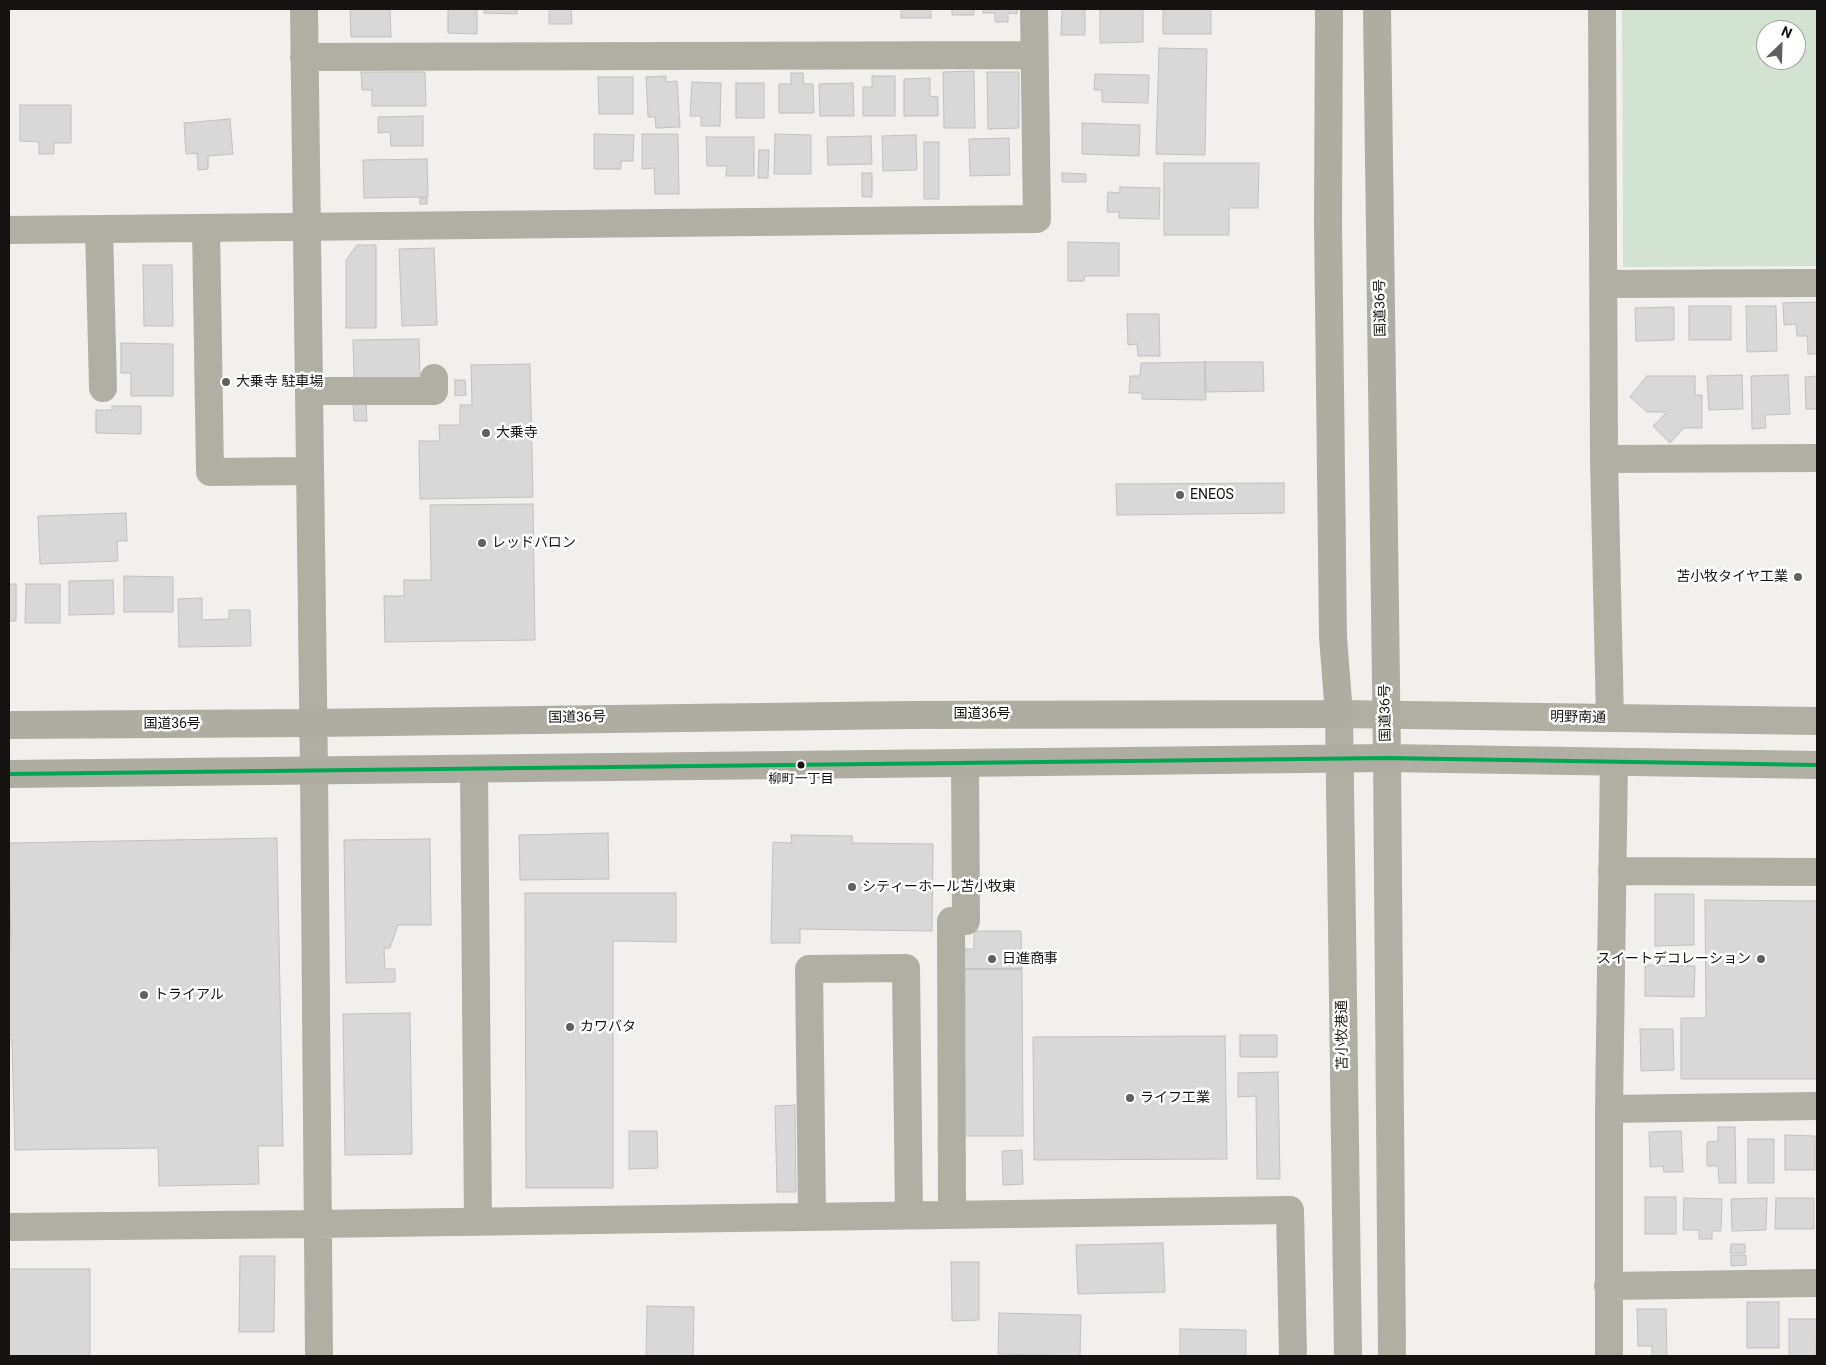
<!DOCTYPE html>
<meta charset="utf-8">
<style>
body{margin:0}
#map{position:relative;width:1826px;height:1365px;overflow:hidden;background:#f2f0ed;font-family:Roboto,sans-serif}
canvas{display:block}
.frame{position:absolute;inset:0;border:10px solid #141311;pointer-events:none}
.north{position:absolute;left:1756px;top:20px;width:50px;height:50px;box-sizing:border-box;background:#fff;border:1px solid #a1a1a0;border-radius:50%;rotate:24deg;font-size:14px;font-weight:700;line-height:20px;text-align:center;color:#141311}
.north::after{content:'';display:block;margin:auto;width:18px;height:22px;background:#62605e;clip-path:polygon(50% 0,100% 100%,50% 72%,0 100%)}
</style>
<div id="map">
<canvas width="1826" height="1365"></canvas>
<div class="frame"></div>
<div class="north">N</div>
</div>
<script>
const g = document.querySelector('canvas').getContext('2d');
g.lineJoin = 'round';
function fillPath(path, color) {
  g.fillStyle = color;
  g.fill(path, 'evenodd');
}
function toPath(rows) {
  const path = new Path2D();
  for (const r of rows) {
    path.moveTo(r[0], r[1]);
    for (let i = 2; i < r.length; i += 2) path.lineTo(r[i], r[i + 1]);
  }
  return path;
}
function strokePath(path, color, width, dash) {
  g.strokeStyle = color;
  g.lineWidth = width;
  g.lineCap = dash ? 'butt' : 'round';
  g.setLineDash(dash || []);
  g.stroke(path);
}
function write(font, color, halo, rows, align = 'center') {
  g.font = font + ' Roboto,"Noto Sans JP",sans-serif';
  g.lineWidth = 5;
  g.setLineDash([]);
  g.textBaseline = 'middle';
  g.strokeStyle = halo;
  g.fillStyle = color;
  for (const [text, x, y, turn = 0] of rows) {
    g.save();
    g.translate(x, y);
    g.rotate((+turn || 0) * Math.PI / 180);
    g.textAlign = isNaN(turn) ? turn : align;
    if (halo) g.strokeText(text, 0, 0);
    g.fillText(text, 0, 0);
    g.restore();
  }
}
const green = toPath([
 [1622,9,1817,9,1817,266,1623,267],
 [1766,30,1796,30,1796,60,1766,60]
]);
const building = toPath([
 [350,9,390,9,391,37,351,37,350,9],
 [448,9,477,9,477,34,448,33,448,9],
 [484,9,517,9,517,14,484,13,484,9],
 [549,9,571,9,572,24,549,24,549,9],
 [901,9,931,9,931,18,901,18,901,9],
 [952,9,974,9,974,15,952,15,952,9],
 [983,9,1017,9,1017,14,1008,13,1008,22,995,22,995,13,983,13,983,9],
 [1062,9,1085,9,1085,35,1061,35,1062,9],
 [1100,9,1143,9,1143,42,1100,43,1100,9],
 [1163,9,1211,9,1211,34,1163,34,1163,9],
 [1159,48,1207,49,1205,155,1156,154,1159,48],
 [974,71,975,128,944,128,943,72,974,71],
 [361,72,425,72,426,106,372,106,372,90,362,90,361,72],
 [987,72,1019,72,1019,128,988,129,987,72],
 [791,73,803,73,804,84,813,84,814,113,779,113,779,84,791,84,791,73],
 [1095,74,1149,75,1148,103,1102,102,1102,90,1094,90,1095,74],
 [666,76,666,82,677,81,680,127,656,128,655,117,648,117,646,77,666,76],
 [872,76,895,76,895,116,863,116,863,87,872,87,872,76],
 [598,77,633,77,633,114,599,114,598,77],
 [930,78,930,96,938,97,938,116,904,116,904,79,930,78],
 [692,82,721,83,720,126,701,126,701,116,690,116,692,82],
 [736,83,764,83,764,118,736,118,736,83],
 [853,83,854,116,820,116,819,84,853,83],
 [20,105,71,105,71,143,54,143,54,154,39,154,39,142,20,141,20,105],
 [423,116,423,146,391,146,390,132,378,133,378,117,423,116],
 [230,119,233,154,208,156,208,169,198,170,197,153,186,154,184,123,230,119],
 [1082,123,1140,125,1139,156,1082,154,1082,123],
 [594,134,634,135,633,161,621,161,621,169,594,169,594,134],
 [642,134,678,134,679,194,655,194,654,168,642,169,642,134],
 [775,134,811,135,811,174,774,174,775,134],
 [916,135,917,170,883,171,882,136,916,135],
 [871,136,872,164,828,165,827,137,871,136],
 [706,137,754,137,754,176,726,176,727,166,707,166,706,137],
 [1009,138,1010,175,970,176,969,139,1009,138],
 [924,142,939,142,939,199,924,199,924,142],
 [759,150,769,150,768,178,758,178,759,150],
 [427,159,428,197,364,198,363,160,427,159],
 [1164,163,1259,163,1258,208,1229,208,1229,235,1164,235,1164,163],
 [862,173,872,173,872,197,862,197,862,173],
 [1062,173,1086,174,1086,182,1062,182,1062,173],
 [1120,187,1160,188,1159,219,1119,218,1119,212,1107,212,1108,192,1120,193,1120,187],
 [420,198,427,198,427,204,420,204,420,198],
 [1068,242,1119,243,1119,276,1085,276,1084,281,1068,281,1068,242],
 [357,245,376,245,376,328,346,328,346,260,357,245],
 [434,248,437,325,402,326,399,249,434,248],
 [143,265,172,265,173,326,144,326,143,265],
 [1817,302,1817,354,1808,354,1807,336,1797,336,1796,324,1784,325,1783,303,1817,302],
 [1689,306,1731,306,1731,340,1689,340,1689,306],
 [1746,306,1776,306,1777,351,1747,352,1746,306],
 [1674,307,1674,340,1636,341,1635,308,1674,307],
 [1127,314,1159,314,1160,356,1138,356,1137,344,1128,345,1127,314],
 [419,339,420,378,354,379,353,340,419,339],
 [121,343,173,344,173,396,131,396,131,373,121,373,121,343],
 [1205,362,1206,400,1142,399,1142,393,1129,393,1130,376,1140,376,1141,363,1205,362],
 [1205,362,1263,362,1264,391,1205,392,1205,362],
 [530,364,533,497,420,499,419,441,440,441,439,425,460,425,460,405,472,405,471,365,530,364],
 [1742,375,1743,409,1709,410,1707,376,1742,375],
 [1788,375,1790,414,1765,415,1766,428,1752,429,1751,376,1788,375],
 [1647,376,1695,376,1695,395,1702,395,1702,428,1684,428,1670,443,1653,426,1667,412,1647,412,1630,397,1647,376],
 [1817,376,1817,409,1806,409,1805,377,1817,376],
 [455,380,465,380,466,395,455,396,455,380],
 [353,400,366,400,367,421,354,421,353,400],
 [112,406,141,406,141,434,96,433,96,410,112,410,112,406],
 [1284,483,1284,513,1117,515,1116,484,1284,483],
 [533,504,535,640,385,642,384,596,404,596,404,580,431,580,430,505,533,504],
 [126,513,127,541,117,541,118,561,40,564,38,516,126,513],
 [124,576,173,577,173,612,124,612,124,576],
 [113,580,114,614,69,615,69,581,113,580],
 [9,584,16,584,16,621,9,621,9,584],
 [26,584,60,584,60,623,25,623,26,584],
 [202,598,202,620,229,619,229,610,250,610,251,646,179,647,178,599,202,598],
 [608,833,609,879,520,880,519,835,608,833],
 [791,835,852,836,852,843,933,844,932,931,800,929,800,943,771,943,773,842,792,843,791,835],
 [277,838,283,1146,258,1146,259,1184,159,1186,158,1148,15,1150,12,1040,9,1040,9,950,11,950,9,843,277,838],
 [430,839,431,925,398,925,390,948,384,948,385,969,395,969,395,982,346,983,344,840,430,839],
 [525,893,676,893,676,942,613,941,613,1188,526,1188,525,893],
 [1655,894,1694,894,1694,945,1655,946,1655,894],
 [1705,900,1817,901,1817,1079,1681,1079,1681,1018,1706,1018,1705,900],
 [974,931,1021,931,1022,969,962,969,962,949,974,949,974,931],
 [1645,965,1695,966,1694,997,1645,996,1645,965],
 [962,969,1022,969,1023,1136,964,1136,962,969],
 [410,1013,412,1154,345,1155,343,1014,410,1013],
 [1640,1029,1673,1029,1674,1070,1641,1071,1640,1029],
 [1240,1035,1277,1035,1277,1057,1240,1057,1240,1035],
 [1225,1036,1227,1159,1034,1160,1033,1037,1225,1036],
 [1278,1072,1280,1179,1257,1179,1256,1096,1238,1097,1238,1073,1278,1072],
 [795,1105,796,1192,777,1192,775,1106,795,1105],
 [1718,1127,1735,1127,1736,1183,1719,1183,1718,1166,1707,1166,1707,1142,1718,1141,1718,1127],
 [629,1131,657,1131,658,1168,629,1169,629,1131],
 [1681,1131,1683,1172,1664,1172,1663,1166,1650,1167,1649,1132,1681,1131],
 [1785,1135,1815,1136,1815,1170,1785,1170,1785,1135],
 [1748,1139,1774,1139,1774,1183,1748,1183,1748,1139],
 [1022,1150,1023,1184,1003,1185,1002,1151,1022,1150],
 [1645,1197,1676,1197,1676,1234,1645,1234,1645,1197],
 [1684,1198,1722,1199,1721,1231,1712,1231,1712,1239,1699,1239,1699,1230,1683,1230,1684,1198],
 [1767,1198,1766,1230,1732,1231,1731,1199,1767,1198],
 [1776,1198,1814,1198,1814,1229,1775,1229,1776,1198],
 [1163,1243,1165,1292,1078,1294,1076,1245,1163,1243],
 [1731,1244,1745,1244,1745,1253,1730,1253,1731,1244],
 [1731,1255,1746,1255,1746,1265,1731,1266,1731,1255],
 [240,1256,275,1256,274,1332,239,1332,240,1256],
 [951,1262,979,1262,979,1320,952,1321,951,1262],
 [9,1269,90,1269,90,1356,9,1356,9,1269],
 [1747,1302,1779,1302,1779,1348,1747,1348,1747,1302],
 [647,1306,694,1307,693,1356,646,1356,647,1306],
 [1637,1309,1666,1309,1667,1356,1652,1356,1652,1346,1638,1346,1637,1309],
 [999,1313,1081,1315,1080,1356,998,1354,999,1313],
 [1789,1319,1817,1319,1816,1356,1789,1356,1789,1319],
 [1180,1329,1246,1330,1246,1356,1180,1356,1180,1329]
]);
const minor = toPath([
 [304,9,314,771,319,1356],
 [1602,9,1604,459,1610,718],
 [304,57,1034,55],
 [206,228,210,472,310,471],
 [99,229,103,388],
 [9,230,1037,219,1034,9],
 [1604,284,1817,283],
 [309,391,434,391,434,378],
 [1604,459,1817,458],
 [474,769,478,1222],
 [1612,871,1817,872],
 [1609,1109,1817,1106],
 [952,1215,951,921,966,921,965,763],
 [812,1217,809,969,906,968,909,1215],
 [9,1227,316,1224,1290,1210,1293,1356],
 [1608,1286,1817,1283],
 [1348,1356,1339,714,1817,721],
 [1392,1356,1387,758,1817,765],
 [1609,1356,1609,1109,1614,762]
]);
const highway = toPath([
 [9,725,313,723,909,715,1339,714,1333,637,1328,221,1329,9],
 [9,774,1387,758,1377,9]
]);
const bus1 = toPath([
 [9,774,1387,758,1817,765]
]);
const markers = [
 [226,382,5,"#62605e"],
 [486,433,5,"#62605e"],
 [1180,495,5,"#62605e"],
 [482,543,5,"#62605e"],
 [1798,577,5,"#62605e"],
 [801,765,4.5,"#141311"],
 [852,887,5,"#62605e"],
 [992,959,5,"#62605e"],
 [1761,959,5,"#62605e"],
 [144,995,5,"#62605e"],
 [570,1027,5,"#62605e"],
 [1130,1098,5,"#62605e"]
];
const busNames = [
 ["柳町一丁目",801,780]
];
const streetNames = [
 ["国道36号",1381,308,-91],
 ["国道36号",1386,713,-91],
 ["国道36号",982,714],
 ["国道36号",577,718,-1],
 ["明野南通",1578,718,1],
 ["国道36号",172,724],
 ["苫小牧港通",1343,1035,-91]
];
const poiNames = [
 ["大乗寺 駐車場",236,382],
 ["大乗寺",496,433],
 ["ENEOS",1190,495],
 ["レッドバロン",492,543],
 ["苫小牧タイヤ工業",1788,577,"right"],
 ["シティーホール苫小牧東",862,887],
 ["日進商事",1002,959],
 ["スイートデコレーション",1751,959,"right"],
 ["トライアル",154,995],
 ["カワバタ",580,1027],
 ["ライフ工業",1140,1098]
];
fillPath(green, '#d3e3d1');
fillPath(building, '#d9d8d8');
strokePath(building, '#c0c0c0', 1);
strokePath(minor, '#b1aea4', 28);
strokePath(highway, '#afaca2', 28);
strokePath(bus1, '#00a651', 4);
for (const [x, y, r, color] of markers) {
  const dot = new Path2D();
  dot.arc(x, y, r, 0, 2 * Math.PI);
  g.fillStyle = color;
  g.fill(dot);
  strokePath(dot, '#fff', 2);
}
write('13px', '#141311', '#fff', busNames);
write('14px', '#141311', '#fff', streetNames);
write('14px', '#141311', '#fff', poiNames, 'left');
</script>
